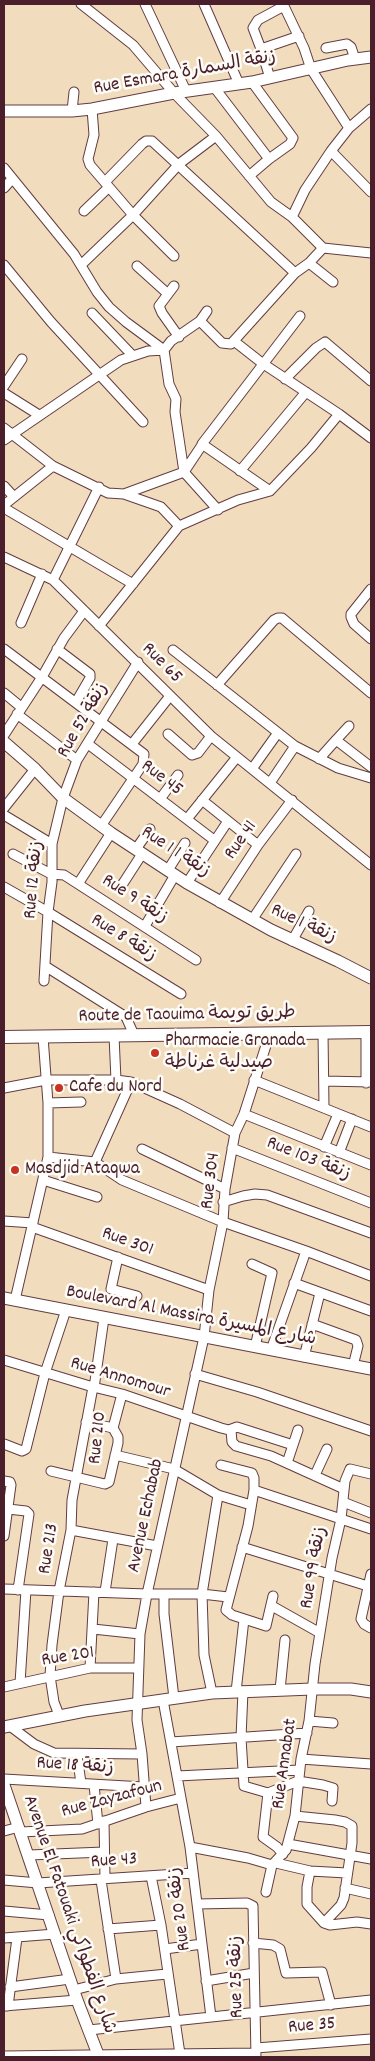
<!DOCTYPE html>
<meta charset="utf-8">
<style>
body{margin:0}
#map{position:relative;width:375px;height:2061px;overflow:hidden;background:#f1ddbd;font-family:Dekko,sans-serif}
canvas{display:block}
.frame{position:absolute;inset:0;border:5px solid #4a1f2b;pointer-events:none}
</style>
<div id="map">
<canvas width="375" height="2061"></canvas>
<div class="frame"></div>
</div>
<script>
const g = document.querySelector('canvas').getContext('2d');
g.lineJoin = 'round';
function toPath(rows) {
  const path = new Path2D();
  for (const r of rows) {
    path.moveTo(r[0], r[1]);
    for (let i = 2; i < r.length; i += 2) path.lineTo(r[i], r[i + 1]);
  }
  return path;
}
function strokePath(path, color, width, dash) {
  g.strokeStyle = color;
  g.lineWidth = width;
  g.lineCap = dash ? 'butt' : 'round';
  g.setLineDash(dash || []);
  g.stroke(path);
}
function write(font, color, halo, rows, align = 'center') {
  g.font = font + ' Dekko,"Playpen Sans Arabic",sans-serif';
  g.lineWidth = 5;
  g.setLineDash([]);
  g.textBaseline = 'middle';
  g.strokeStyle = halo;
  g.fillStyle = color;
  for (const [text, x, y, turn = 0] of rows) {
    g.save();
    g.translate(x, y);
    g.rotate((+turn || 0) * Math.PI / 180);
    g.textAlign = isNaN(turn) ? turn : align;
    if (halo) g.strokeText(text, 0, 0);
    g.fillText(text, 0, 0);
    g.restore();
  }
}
const street = toPath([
 [81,4,133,45,174,93,216,136,271,202,292,217,323,248,371,253],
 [145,4,186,91],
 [204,4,239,84],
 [283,4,304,48,311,69,349,128],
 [326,48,347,44,351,47,355,59],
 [261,49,299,36],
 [270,78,261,49,253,28,258,20,284,6],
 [214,87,269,159],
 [92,109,94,135,88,159,90,165,133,215,174,256],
 [72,111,74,92],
 [331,151,371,192],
 [4,168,74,254,97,292,109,307,126,322,164,350,169,384,176,399,175,412,184,472,218,510],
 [249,176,269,159,290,144,293,138,252,82],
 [105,182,142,144,146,141,152,141,295,273],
 [4,188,12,179],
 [84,211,108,188],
 [292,217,305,190,331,151,349,128,371,109],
 [309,263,333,282],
 [4,265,51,322,143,422],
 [81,265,133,215,179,164,216,136],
 [137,266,168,294],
 [174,286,159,306,162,313,179,337],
 [92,313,133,356],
 [200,321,207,311],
 [234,341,262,363,339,414,371,438],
 [285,379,316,348,325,342,371,381],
 [4,386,22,359],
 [4,393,39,415],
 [4,428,53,466,4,505],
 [4,440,121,360,148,351,164,350,171,341,200,321,222,343,231,344,295,273,309,263,323,248],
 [53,466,108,493,124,494,184,472,202,445],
 [240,471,306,392],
 [4,486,14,497],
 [270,491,202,444,300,316],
 [124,494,161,507,179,526],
 [4,508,133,584],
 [4,557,53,580,211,736,371,865],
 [53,580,99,487],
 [371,589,351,614,351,617,354,624,371,639],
 [21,623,42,574],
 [99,626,179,526,238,500,270,491,311,448,339,414],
 [4,649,144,754,143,764,101,826],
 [57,649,90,674,90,678,76,702],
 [173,650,295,746,338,768,371,778],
 [217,685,274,620,278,618,282,618,371,693],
 [4,693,21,707],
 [17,714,77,760],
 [168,734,192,755,198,753,211,736],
 [4,735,42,677,64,638,84,611],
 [336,740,349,726],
 [88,744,214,840],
 [132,744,170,696],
 [319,759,336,740,371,767],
 [252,769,277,734],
 [270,783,295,746],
 [160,799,178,775],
 [202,800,258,845],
 [4,808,35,769],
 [4,815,52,844],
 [187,819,237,757],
 [136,849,150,829],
 [13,854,51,874,64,875,196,960],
 [168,870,185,843],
 [187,883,228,821],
 [78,884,111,833],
 [122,885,142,854],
 [4,887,48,912,181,994],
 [220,903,258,845,292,800],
 [252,920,296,854],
 [145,926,175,875],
 [292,941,309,911],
 [45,966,126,1017,134,1035],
 [44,981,48,912,52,882,52,844,63,798,77,760,138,662],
 [323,1032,324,1108],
 [366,1033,366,1083],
 [114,1036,116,1080],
 [254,1080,371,1127],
 [324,1081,371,1082],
 [4,1088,46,1080,116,1080,131,1082,180,1104,235,1133],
 [48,1103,81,1102],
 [244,1114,371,1165],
 [324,1147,338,1114],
 [232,1148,371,1203],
 [142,1149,225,1189],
 [339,1153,352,1119],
 [48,1157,95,1162,122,1180,223,1222,306,1251,371,1276],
 [95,1162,131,1082],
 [43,1180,97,1197],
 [223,1202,243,1196,255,1194,267,1195,371,1233],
 [4,1221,33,1223],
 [32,1227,209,1290],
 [118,1257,111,1289,137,1296],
 [252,1264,272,1273,255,1347],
 [294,1283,371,1311],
 [15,1300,48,1157,48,1103,43,1037],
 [312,1324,356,1340,358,1346,353,1366],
 [271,1350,306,1251],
 [304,1357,320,1293],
 [4,1360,93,1387,122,1394,221,1428,229,1430,237,1427,293,1445],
 [195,1374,257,1392,371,1431],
 [94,1388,104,1318],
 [86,1422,113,1428],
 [231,1430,232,1442,236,1446,271,1456,344,1489],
 [4,1444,22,1451,26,1449,45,1373,66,1310],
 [115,1455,174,1469,218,1495,251,1505],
 [287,1463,298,1430],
 [221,1465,252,1473,254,1478,254,1490,248,1526,226,1610,232,1615,266,1626,273,1596],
 [51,1471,105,1484,109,1482,118,1443,118,1437,113,1428,122,1394],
 [315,1475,327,1449],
 [4,1481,10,1482,11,1485,4,1536],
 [254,1490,371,1529],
 [343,1502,371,1513],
 [8,1509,26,1511,29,1514,18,1590],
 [71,1530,157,1546],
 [242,1547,371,1587],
 [371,1574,361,1619,364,1624,371,1628],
 [4,1589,147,1594,202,1594,228,1597],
 [105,1592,113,1539],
 [164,1594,164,1614,174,1698],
 [272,1606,320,1633],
 [93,1629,140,1634],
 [90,1668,94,1592],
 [20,1683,26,1590],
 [4,1687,90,1668,138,1668],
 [280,1690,285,1640],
 [243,1691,241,1738,244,1786,268,1793,298,1781,323,1785,333,1788,332,1801],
 [236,1692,244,1619],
 [212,1693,204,1655,202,1594,218,1495],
 [163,1700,190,1847,211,2017],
 [59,1715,54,1702,50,1676,52,1645,59,1591,71,1530,72,1500,93,1387],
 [309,1721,333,1723],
 [10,1726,34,1744,54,1753,142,1754],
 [171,1742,307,1733],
 [77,1755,81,1783],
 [301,1759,371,1764],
 [177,1776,300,1770],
 [4,1779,144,1787],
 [94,1785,98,1824],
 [268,1793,263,1837,277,1847,283,1854],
 [146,1807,142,1754,137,1720,140,1634,147,1594,204,1337,209,1290,223,1222,225,1189,235,1133,244,1114,270,1033],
 [295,1816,335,1820,345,1822,352,1826,352,1843,344,1898,341,1905,324,1923,330,1925,357,1922,371,1924],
 [104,1821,105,1879],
 [4,1831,19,1827],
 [21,1832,82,1829,146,1807,181,1798],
 [288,1844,371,1859],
 [190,1847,248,1858,272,1865,286,1850,295,1816,301,1759,309,1721,315,1664,332,1558,341,1519,345,1481,350,1469,371,1474],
 [29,1855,104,1852],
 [276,1863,310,1871,347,1873],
 [310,1871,307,1887,307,1904,324,1923],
 [151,1876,161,1925,180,2054],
 [4,1880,38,1883,193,1873],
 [101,1880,116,1979],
 [345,1888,371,1894],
 [266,1892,272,1865],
 [197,1904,247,1903,253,1906,256,2057],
 [4,1911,49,1915],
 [108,1929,161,1925],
 [4,1938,55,1934],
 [253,1943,273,1945,280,1949,286,1973,322,1972,331,2005],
 [165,1949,202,1944],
 [206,1981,254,1973],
 [10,1987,70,1979],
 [74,1990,116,1979,167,1974],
 [4,2006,77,2000],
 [8,2006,17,1938],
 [89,2030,371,2000],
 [256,2048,371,2039],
 [4,2056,256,2053]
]);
const secondary = toPath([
 [4,111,72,111,92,109,174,93,252,82,348,60,371,57],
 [4,742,35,769,63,798,111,833,187,883,271,930,338,961,371,978],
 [4,1298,371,1369],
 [4,1727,85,1711,212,1693,312,1689,351,1689,371,1692],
 [4,1785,77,2000,99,2057]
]);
const primary = toPath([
 [4,1037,371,1032]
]);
const markers = [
 [155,1053,5,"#c8321e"],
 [59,1088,5,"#c8321e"],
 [15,1170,5,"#c8321e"]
];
const streetNames = [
 ["Rue Esmara زنقة السمارة",185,74,-10],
 ["Rue 65",161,664,45],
 ["Rue 52 زنقة",84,721,-60],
 ["Rue 45",161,779,37],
 ["Rue 41",242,841,-55],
 ["Rue 1 زنقة 1",175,853,33],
 ["Rue 12 زنقة",35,880,-85],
 ["Rue 9 زنقة",134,900,33],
 ["Rue 1 زنقة",303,925,25],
 ["Rue 8 زنقة",123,939,32],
 ["Route de Taouima طريق تويمة",187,1016,-1],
 ["Rue 103 زنقة",308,1160,22],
 ["Rue 304",212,1181,-83],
 ["Rue 301",127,1243,20],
 ["Boulevard Al Massira شارع المسيرة",191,1317,11],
 ["Rue Annomour",120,1379,17],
 ["Rue 210",99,1438,-84],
 ["Avenue Echabab",147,1516,-78],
 ["Rue 213",50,1549,-81],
 ["Rue 99 زنقة",315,1568,-80],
 ["Rue 201",68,1658,-9],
 ["Rue Annabat",286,1764,-82],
 ["Rue 18 زنقة",75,1767,4],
 ["Rue Zayzafoun",112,1800,-15],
 ["Rue 43",114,1862,-4],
 ["Rue 20 زنقة",181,1909,-97],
 ["Avenue El Fatouaki شارع الفطواكي",68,1915,71],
 ["Rue 25 زنقة",238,1977,-91],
 ["Rue 35",312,2027,-5]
];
const poiNames = [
 ["Pharmacie Granada",165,1042],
 ["صيدلية غرناطة",165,1064],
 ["Cafe du Nord",69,1088],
 ["Masdjid Ataqwa",25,1170]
];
strokePath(street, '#633c41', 11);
strokePath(secondary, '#633c41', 13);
strokePath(primary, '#633c41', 14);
strokePath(street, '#fff', 9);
strokePath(secondary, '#fff', 11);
strokePath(primary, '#fff', 12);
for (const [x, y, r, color] of markers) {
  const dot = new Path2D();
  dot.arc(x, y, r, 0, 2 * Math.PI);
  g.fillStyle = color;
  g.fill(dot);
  strokePath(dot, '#fdfcf7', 2);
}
write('19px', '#4a1f2b', '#fdfcf7', streetNames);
write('19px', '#4a1f2b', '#fdfcf7', poiNames, 'left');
</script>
